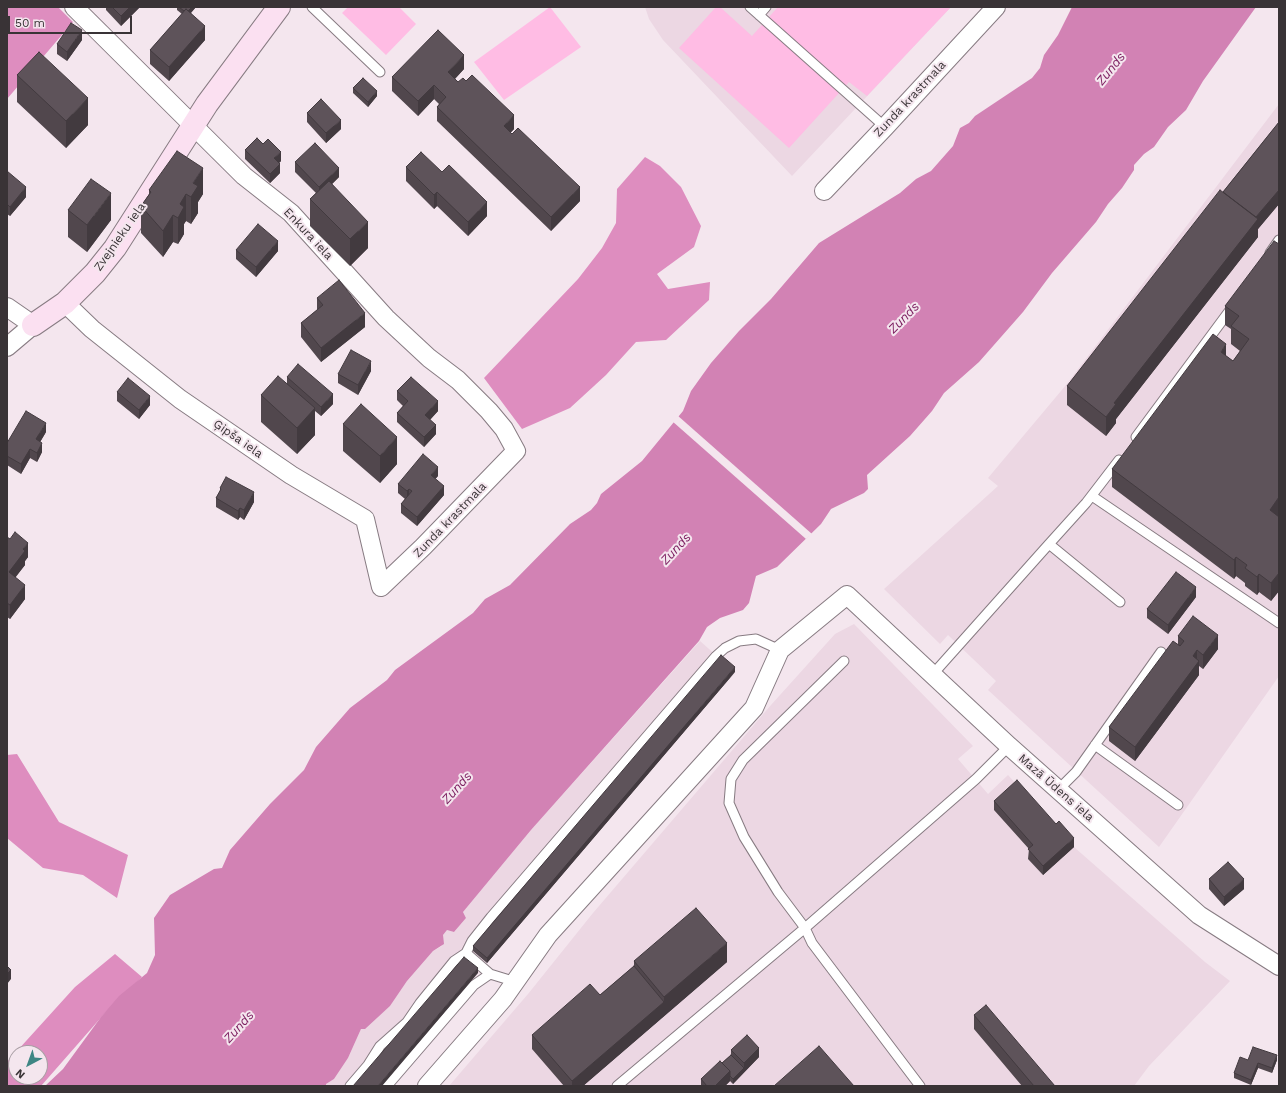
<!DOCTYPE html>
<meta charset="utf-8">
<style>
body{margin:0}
#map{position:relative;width:1286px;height:1093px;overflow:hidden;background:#f4e6ee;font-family:"Work Sans",sans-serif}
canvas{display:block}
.frame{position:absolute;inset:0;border:8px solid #393336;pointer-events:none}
.north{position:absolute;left:8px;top:1045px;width:40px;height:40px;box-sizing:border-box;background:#f4e6ee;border:1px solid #a99ea4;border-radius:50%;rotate:221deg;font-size:11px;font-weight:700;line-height:16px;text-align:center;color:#393336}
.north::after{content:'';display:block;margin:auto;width:14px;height:18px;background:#3e8684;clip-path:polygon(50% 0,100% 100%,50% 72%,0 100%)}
.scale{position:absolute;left:8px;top:16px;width:124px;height:18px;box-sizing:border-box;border:2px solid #393336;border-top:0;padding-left:5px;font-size:12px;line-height:14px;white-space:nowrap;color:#393336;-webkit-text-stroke:3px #f4e6ee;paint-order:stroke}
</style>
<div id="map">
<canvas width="1286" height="1093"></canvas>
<div class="frame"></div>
<div class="north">N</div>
<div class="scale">50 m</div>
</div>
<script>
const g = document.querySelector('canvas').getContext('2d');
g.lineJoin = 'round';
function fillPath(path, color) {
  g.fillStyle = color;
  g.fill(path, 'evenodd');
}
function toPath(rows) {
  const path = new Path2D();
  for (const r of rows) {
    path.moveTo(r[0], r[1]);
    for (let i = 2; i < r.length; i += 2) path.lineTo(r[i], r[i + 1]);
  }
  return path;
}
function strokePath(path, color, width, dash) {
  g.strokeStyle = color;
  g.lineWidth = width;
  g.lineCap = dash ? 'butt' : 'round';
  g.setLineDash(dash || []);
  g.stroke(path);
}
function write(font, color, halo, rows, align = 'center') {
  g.font = font + ' "Work Sans",sans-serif';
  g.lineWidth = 4;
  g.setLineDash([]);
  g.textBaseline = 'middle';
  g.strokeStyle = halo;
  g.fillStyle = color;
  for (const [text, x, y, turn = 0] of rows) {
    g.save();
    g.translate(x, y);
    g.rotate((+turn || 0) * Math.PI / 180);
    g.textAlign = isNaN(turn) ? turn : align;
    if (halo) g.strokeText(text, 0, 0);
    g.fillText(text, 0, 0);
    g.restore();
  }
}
const built = toPath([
 [645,7,951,7,792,176,663,40,649,19],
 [1279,104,1279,676,1159,847,988,690,996,681,948,635,940,644,884,589,998,486,988,478,1066,385],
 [854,624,973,746,958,759,988,794,1008,775,1074,847,1205,962,1230,981,1149,1066,1134,1086,449,1086,528,994,593,913,771,705,835,634],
 [700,641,735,672,382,1086,326,1086,326,1084,334,1079,348,1058,361,1029,390,1006,407,981,433,951,442,946,443,935,447,930,454,932,466,918,463,912,531,830]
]);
const green = toPath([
 [348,7,399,7,416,24,386,55,342,13],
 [550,7,581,47,504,100,474,62],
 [716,7,720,7,752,36,778,7,951,7,867,96,849,82,789,148,679,48]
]);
const forest = toPath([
 [7,7,58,7,73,22,7,99],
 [645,157,660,166,681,187,701,226,694,247,657,274,668,289,710,282,709,300,666,340,636,342,606,375,570,408,522,429,484,378,578,279,602,248,616,223,617,189],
 [17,754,59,822,128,855,117,898,83,875,43,868,7,838,7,755],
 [115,954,142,977,105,1013,41,1086,7,1086,7,1062,75,987],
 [16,1053,40,1053,40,1077,16,1077]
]);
const water = toPath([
 [1072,7,1256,7,1203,81,1186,110,1168,127,1154,147,1144,154,1134,165,1134,170,1122,188,1108,204,1096,222,1052,273,1023,312,979,362,944,393,932,411,910,436,867,475,868,489,864,493,831,509,821,524,777,567,756,576,749,603,743,610,720,618,707,627,699,641,531,830,463,912,466,918,454,932,447,930,443,935,444,944,433,951,407,981,390,1006,365,1029,361,1029,348,1058,334,1079,326,1084,326,1086,45,1086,63,1069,101,1017,119,996,147,973,155,955,154,918,170,895,214,869,222,868,230,850,270,804,304,770,316,747,350,708,387,680,395,670,473,613,485,599,510,585,570,524,591,510,597,503,601,494,642,461,683,411,691,391,711,363,739,331,771,299,819,243,900,193,916,179,931,171,953,146,960,128,969,123,975,116,1032,78,1040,68,1044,55,1058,35]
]);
const pier = toPath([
 [677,415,812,534,806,539,672,421]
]);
const lane = toPath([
 [312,7,380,72],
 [750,7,885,127],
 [759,15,766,7],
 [1270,253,1279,240],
 [1136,437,1233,306],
 [1092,496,1279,623],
 [1049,544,1086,503,1119,460],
 [844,661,743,760,731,779,729,803,744,837,778,892,805,928,812,943,920,1086],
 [933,674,1049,544,1120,602],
 [1095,745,1178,805],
 [1058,790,1076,772,1161,652],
 [466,953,490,974,516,982],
 [350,1086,368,1065,380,1046,407,1022,420,1003,454,961,466,953,472,941,491,917,716,656,725,648,739,641,756,639,780,650],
 [387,1086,474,985,490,974],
 [617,1086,805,928,976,779,1009,746]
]);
const street = toPath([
 [824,191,885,127,996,7],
 [65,303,92,329,180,399,291,475,365,519,381,587,423,547,516,451,504,429,489,411,458,380,429,358,386,318,291,213,244,176,74,7],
 [7,307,33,325,7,347],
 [427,1086,503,999,548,935,754,708,780,650,847,595,1009,746,1199,915,1279,966]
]);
const secondary = toPath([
 [33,325,65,303,95,273,115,248,207,104,279,7]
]);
const wall = toPath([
 [106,7,140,7,121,26,106,10],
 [177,7,196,7,191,13,205,40,169,81,150,64,150,50,182,14,177,10],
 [82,40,67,61,57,54,57,44],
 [464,69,455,79,514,129,510,133,580,201,551,231,437,121,437,107,439,104,434,99,418,116,392,91,392,77],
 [17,75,88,125,66,148,17,102],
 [353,88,377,96,368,107,353,93],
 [307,113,341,129,326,143,307,122],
 [1279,122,1279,204,1258,229,1258,237,1116,419,1116,423,1106,436,1067,405,1067,386],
 [245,150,281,161,279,163,280,173,270,183,245,159],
 [295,162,339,177,332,184,368,248,350,266,310,226,310,199,316,193,295,172],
 [406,167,487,216,468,236,437,206,434,209,406,181],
 [7,171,26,197,10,216,7,214],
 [149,190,203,194,198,202,198,213,191,224,186,221,184,224,184,234,178,244,173,242,163,257,141,233,141,206,149,194],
 [68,210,111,220,87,252,68,237],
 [1279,244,1279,591,1271,601,1259,592,1257,595,1245,586,1245,583,1236,576,1234,579,1112,487,1112,469,1226,356,1233,361,1240,351,1231,344,1231,329,1225,325,1225,306],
 [236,250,278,251,256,277,236,259],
 [317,298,365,327,321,362,301,337,301,323,317,310],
 [371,371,358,395,338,383,338,374],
 [287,377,333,404,321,416,315,411,315,435,297,454,261,422,261,395,287,383],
 [397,391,438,411,430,420,436,434,424,447,397,422,397,413,403,406,397,400],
 [117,392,150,405,139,419,117,401],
 [343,424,397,464,380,483,343,451],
 [46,432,40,442,42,452,37,462,30,458,21,474,7,465,7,443],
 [438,476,435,479,444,495,417,526,401,513,401,504,405,499,398,493,398,484],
 [220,488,254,502,244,520,240,517,238,520,216,507,216,498,220,491],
 [7,537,28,557,25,561,25,565,15,577,25,599,10,619,7,617],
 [1196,597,1168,634,1147,618,1147,609],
 [1178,636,1218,649,1203,669,1199,666,1199,675,1135,761,1109,741,1109,727,1178,644],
 [735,672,487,963,473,951,473,946],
 [994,801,1074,847,1043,875,1028,859,1029,849,994,810],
 [1209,879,1244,889,1224,906,1209,889],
 [634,961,727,962,583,1086,564,1086,532,1049,532,1035,600,995,634,966],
 [974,1015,1055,1086,1022,1086,974,1029],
 [731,1050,759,1057,733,1084,730,1081,725,1086,701,1086,701,1079,722,1063,731,1055],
 [1248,1060,1277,1060,1272,1073,1258,1068,1251,1085,1234,1078,1234,1073]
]);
const shadedWall = toPath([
 [130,7,140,7,121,26,121,16],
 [192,7,196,7,186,18,186,13],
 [205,26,205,40,169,81,169,67],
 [82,30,82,40,67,61,67,52],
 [464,55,464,69,448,86,448,72],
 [434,85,434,99,418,116,418,101],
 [377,91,377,96,368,107,368,102],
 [88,98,88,125,66,148,66,121],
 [514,115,514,129,504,140,504,126],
 [341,120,341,129,326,143,326,133],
 [281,152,281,161,274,168,274,158],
 [280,164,280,173,270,183,270,174],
 [203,168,203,194,198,202,198,213,191,224,191,197,193,183],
 [339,168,339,177,319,197,319,187],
 [26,187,26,197,10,216,10,207],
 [580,187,580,201,551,231,551,217],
 [1279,190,1279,204,1258,229,1258,237,1116,419,1116,423,1106,436,1106,417,1114,403,1254,220],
 [437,192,437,206,434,209,434,195],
 [111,193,111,220,87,252,87,225],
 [186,194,186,221,184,224,184,234,178,244,178,218,180,204],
 [487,202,487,216,468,236,468,222],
 [173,215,173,242,163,257,163,231],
 [368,222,368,248,350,266,350,239],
 [278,241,278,251,256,277,256,267],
 [365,313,365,327,321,362,321,348],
 [1226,344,1226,363,1221,352],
 [371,361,371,371,358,395,358,385],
 [333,394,333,404,321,416,321,407],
 [150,396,150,405,139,419,139,410],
 [438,401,438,411,425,425,425,415],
 [315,408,315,435,297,454,297,428],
 [46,423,46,432,36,449,36,439],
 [436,425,436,434,424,447,424,437],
 [397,437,397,464,380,483,380,456],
 [42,443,42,452,37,462,37,453],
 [30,449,30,458,21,474,21,464],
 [438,467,438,476,431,484,431,475],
 [444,486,444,495,417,526,417,517],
 [409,489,409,498,407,501,407,491],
 [254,492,254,502,244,520,244,510],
 [1279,497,1279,516,1270,528,1270,510],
 [240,508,240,517,238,520,238,511],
 [28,543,28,557,25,561,25,565,9,586,9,572,23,549],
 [1236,557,1236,576,1234,579,1234,560],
 [1279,573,1279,591,1271,601,1271,583],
 [1259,574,1259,592,1257,595,1257,577],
 [25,585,25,599,10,619,10,605],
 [1196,587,1196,597,1168,634,1168,625],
 [1218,635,1218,649,1203,669,1203,655],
 [1197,650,1197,664,1199,661,1199,675,1135,761,1135,747],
 [735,667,735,672,487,963,487,958],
 [1074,838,1074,847,1043,875,1043,866],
 [1244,879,1244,889,1224,906,1224,897],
 [727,943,727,962,583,1086,572,1086,572,1081,664,1002,664,997],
 [478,968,478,973,382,1086,378,1086],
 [11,970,11,979,7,984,7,974],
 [759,1048,759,1057,733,1084,733,1079,744,1068,744,1063],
 [1277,1055,1277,1060,1272,1073,1272,1068],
 [1258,1063,1258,1068,1251,1085,1251,1080],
 [730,1071,730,1081,725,1086,715,1086]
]);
const building = toPath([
 [112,7,130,7,121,16,112,7],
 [179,7,192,7,188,11,186,9,184,11,179,7],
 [186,9,205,26,169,67,150,50,186,9],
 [71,23,82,30,67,52,57,44,71,23],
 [438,30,464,55,448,72,458,82,463,78,466,81,472,75,514,115,504,126,512,134,518,128,580,187,551,217,437,107,446,97,434,85,418,101,392,77,438,30],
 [39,52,88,98,66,121,17,75,39,52],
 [363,78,377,91,368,102,353,88,363,78],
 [321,99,341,120,326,133,307,113,321,99],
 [1279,122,1279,190,1256,217,1223,192,1279,122],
 [257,138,263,144,268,139,281,152,274,158,280,164,270,174,245,150,257,138],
 [315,143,339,168,319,187,295,162,315,143],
 [177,151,203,168,193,183,198,186,191,197,186,194,180,204,184,207,178,218,173,215,163,231,141,206,151,192,149,190,177,151],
 [421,152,442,172,449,165,487,202,468,222,437,192,434,195,406,167,421,152],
 [7,171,26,187,10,207,7,204,7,171],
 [91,179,111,193,87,225,68,210,91,179],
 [329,181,368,222,350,239,310,199,329,181],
 [1220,190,1258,219,1114,403,1116,404,1106,417,1067,386,1220,190],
 [258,224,278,241,256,267,236,250,258,224],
 [1274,241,1279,244,1279,497,1270,510,1279,517,1279,573,1271,583,1259,574,1257,577,1245,568,1247,565,1236,557,1234,560,1112,469,1213,334,1226,344,1221,352,1233,361,1249,339,1231,326,1239,316,1225,306,1274,241],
 [339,280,365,313,321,348,301,323,323,305,317,298,339,280],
 [351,350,371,361,358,385,338,374,351,350],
 [298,364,333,394,321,407,287,377,298,364],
 [278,376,315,408,297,428,261,395,278,376],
 [411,377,438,401,425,415,436,425,424,437,397,413,408,401,397,391,411,377],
 [128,378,150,396,139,410,117,392,128,378],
 [361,404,397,437,380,456,343,424,361,404],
 [26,411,46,423,36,439,42,443,37,453,30,449,21,464,7,456,7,443,26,411],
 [423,454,438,467,431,475,444,486,417,517,401,504,412,491,409,489,407,491,398,484,423,454],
 [226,477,254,492,244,510,240,508,238,511,216,498,221,489,220,488,226,477],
 [15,532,28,543,23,549,25,551,9,572,25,585,10,605,7,603,7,537,10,539,15,532],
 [1176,572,1196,587,1168,625,1147,609,1176,572],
 [1193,616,1218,635,1203,655,1197,650,1193,656,1199,661,1135,747,1109,727,1173,641,1180,646,1184,641,1178,636,1193,616],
 [721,655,735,667,487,958,473,946,721,655],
 [1017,780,1056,824,1059,821,1074,838,1043,866,1028,849,1033,845,994,801,1017,780],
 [1228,862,1244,879,1224,897,1209,879,1228,862],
 [696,908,727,943,664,997,634,961,696,908],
 [464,957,478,968,378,1086,353,1086,464,957],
 [7,966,11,970,7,974,7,966],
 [634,966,664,1002,572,1081,532,1035,590,984,600,995,634,966],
 [986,1005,1055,1086,1034,1086,974,1015,986,1005],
 [747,1035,759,1048,744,1063,731,1050,747,1035],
 [819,1046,854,1086,774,1086,819,1046],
 [1253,1047,1277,1055,1272,1068,1258,1063,1251,1080,1234,1073,1240,1057,1248,1060,1253,1047],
 [731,1055,744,1068,733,1079,730,1076,730,1071,722,1063,731,1055],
 [720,1061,730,1071,715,1086,707,1086,701,1079,720,1061]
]);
const streetNames = [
 ["Zunda krastmala",910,99,-47],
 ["Enkura iela",308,234,47],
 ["Zvejnieku iela",120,237,-55],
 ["Ģipša iela",238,439,35],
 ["Zunda krastmala",450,520,-46],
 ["Mazā Ūdens iela",1056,788,41]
];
const waterNames = [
 ["Zunds",1111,69,-51],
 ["Zunds",904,318,-45],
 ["Zunds",676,549,-47],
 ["Zunds",457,788,-48],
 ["Zunds",239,1027,-48]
];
fillPath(built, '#ecd7e3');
fillPath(green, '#ffbce4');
fillPath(forest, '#de8dbf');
fillPath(water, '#d282b4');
fillPath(pier, '#f4e6ee');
strokePath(lane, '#877b82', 11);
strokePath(street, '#877b82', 20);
strokePath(secondary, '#877b82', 24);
strokePath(lane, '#fff', 9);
strokePath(street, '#fff', 18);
strokePath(secondary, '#fbe0f1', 22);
fillPath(wall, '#51474d');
fillPath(shadedWall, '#423a3f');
fillPath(building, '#5e535a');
strokePath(building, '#423a3f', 1);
write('12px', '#393336', '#f4e6ee', streetNames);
write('italic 13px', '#7b1d5f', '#f4e6ee', waterNames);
</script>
